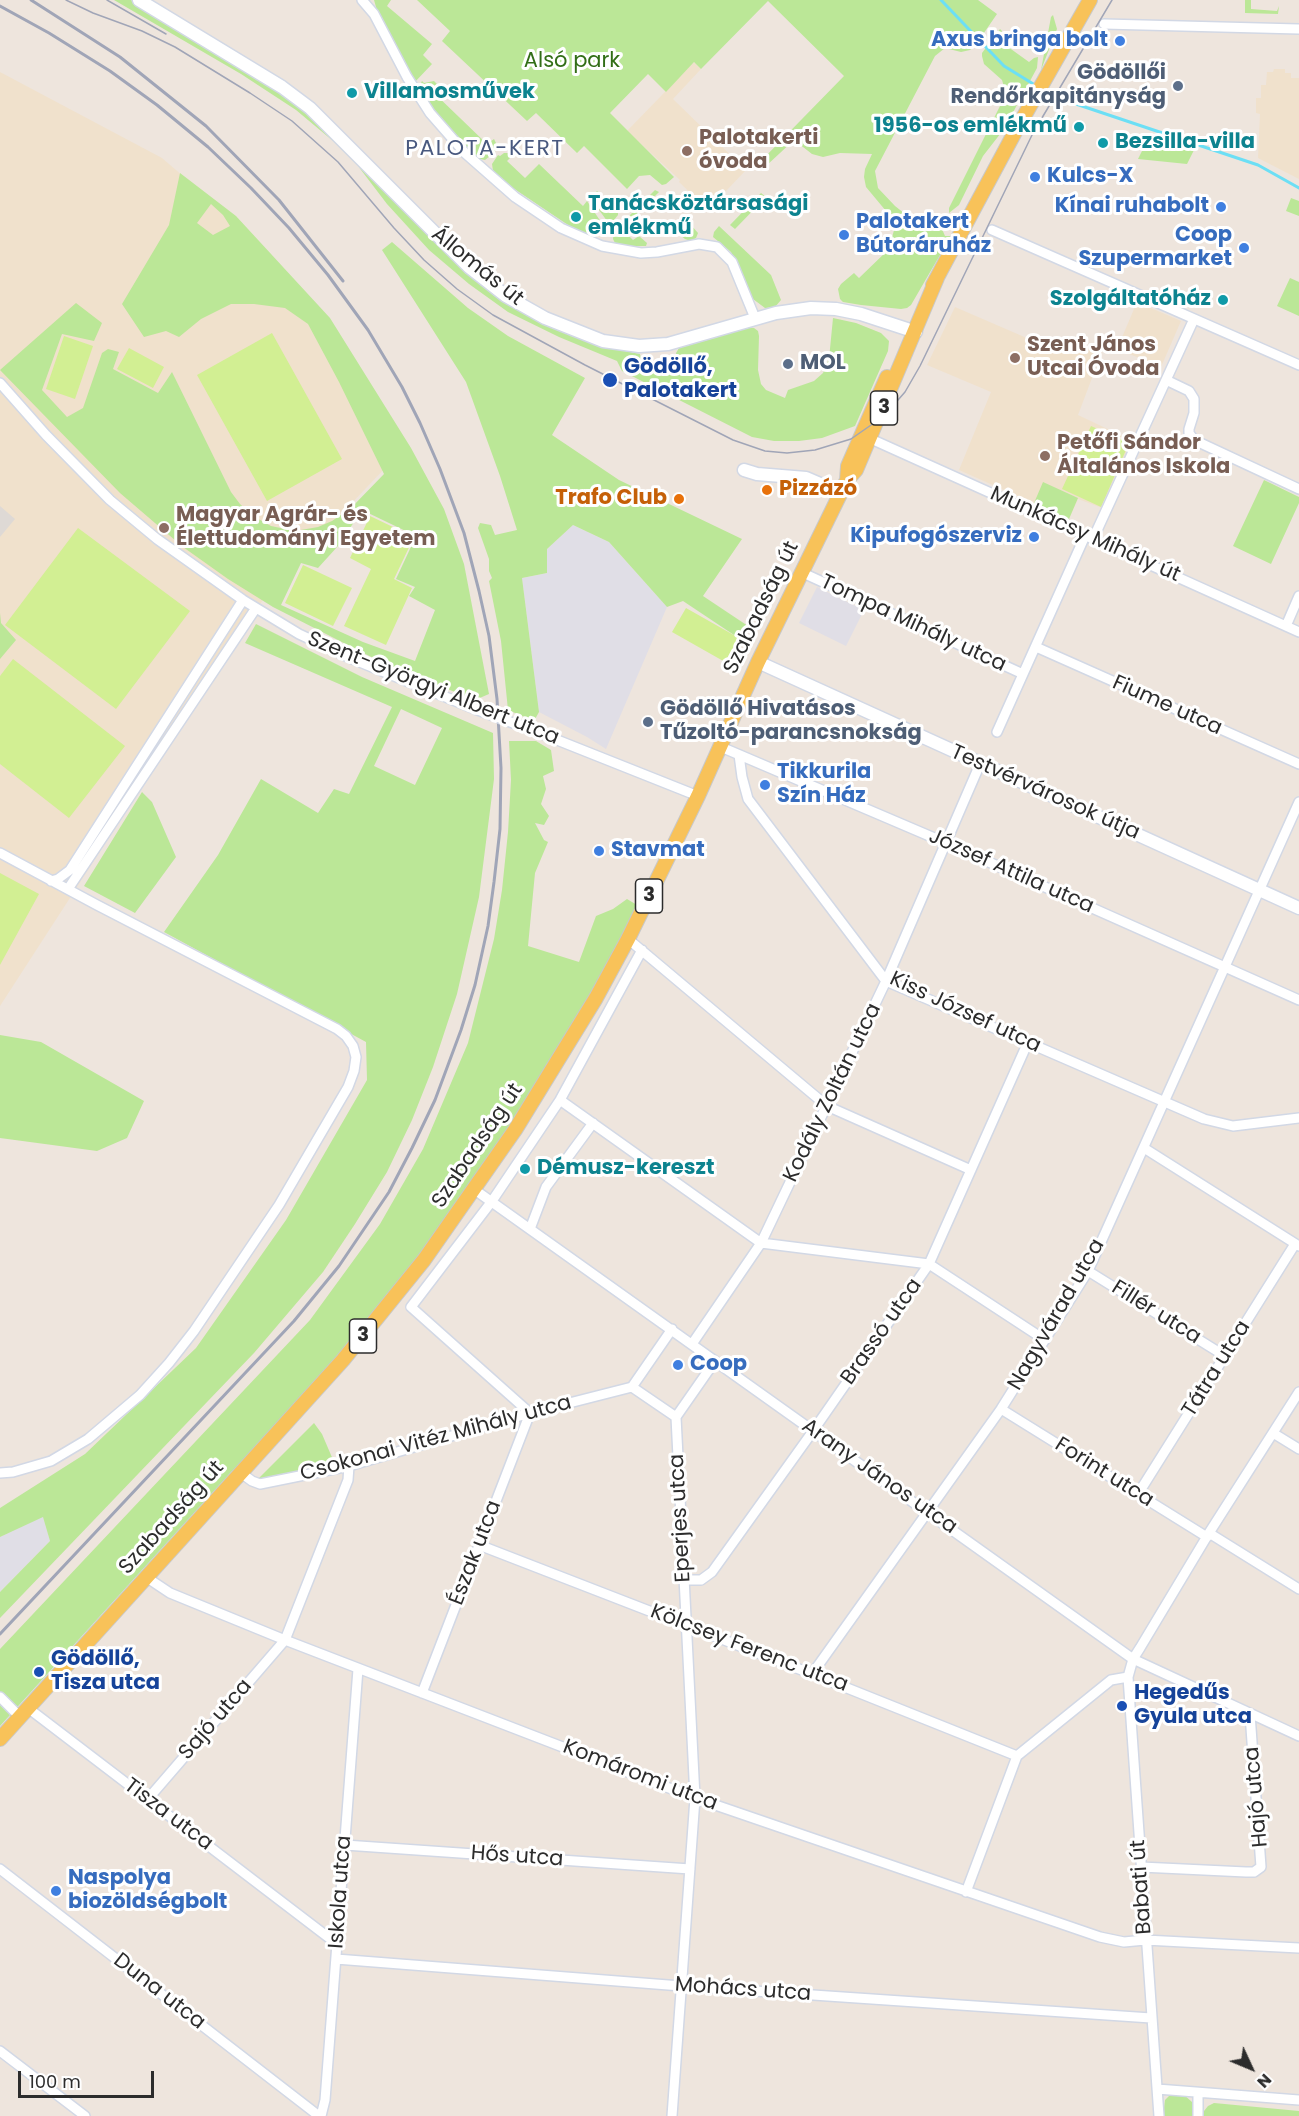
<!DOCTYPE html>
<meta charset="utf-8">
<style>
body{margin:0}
#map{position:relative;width:1299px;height:2116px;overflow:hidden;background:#eee5dd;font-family:Poppins,sans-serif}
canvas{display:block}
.north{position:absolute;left:1221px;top:2038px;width:60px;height:60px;-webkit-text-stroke:4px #fff;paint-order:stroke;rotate:134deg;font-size:16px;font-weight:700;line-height:24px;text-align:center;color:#2c2c2c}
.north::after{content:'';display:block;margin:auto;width:21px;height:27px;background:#2c2c2c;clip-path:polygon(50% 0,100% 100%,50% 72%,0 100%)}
.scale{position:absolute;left:18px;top:2071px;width:136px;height:27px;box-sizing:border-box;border:3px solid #2c2c2c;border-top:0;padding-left:8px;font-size:18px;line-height:21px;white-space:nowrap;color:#2c2c2c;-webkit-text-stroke:4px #fff;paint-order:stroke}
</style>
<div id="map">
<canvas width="1299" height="2116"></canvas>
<div class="north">N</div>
<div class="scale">100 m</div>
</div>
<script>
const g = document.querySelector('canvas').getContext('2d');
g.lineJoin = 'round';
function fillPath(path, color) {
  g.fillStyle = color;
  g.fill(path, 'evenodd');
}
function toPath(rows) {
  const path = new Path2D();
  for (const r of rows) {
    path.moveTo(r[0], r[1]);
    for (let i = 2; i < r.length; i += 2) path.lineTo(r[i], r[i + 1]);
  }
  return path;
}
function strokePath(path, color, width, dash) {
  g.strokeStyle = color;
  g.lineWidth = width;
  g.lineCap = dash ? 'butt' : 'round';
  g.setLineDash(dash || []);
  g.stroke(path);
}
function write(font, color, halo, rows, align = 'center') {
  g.font = font + ' Poppins,sans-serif';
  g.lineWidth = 6;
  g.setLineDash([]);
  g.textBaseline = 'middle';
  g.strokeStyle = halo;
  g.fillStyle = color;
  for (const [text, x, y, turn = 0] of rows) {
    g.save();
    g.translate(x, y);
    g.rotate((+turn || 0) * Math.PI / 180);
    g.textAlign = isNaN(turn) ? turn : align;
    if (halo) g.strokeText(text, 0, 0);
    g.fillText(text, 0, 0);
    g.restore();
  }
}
const industrial = toPath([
 [573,525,609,542,667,607,606,749,587,737,539,712,522,578,547,573,547,549],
 [817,587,864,610,846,646,799,623],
 [43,1516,50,1541,0,1592,0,1537]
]);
const education = toPath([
 [694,62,701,69,673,99,746,170,708,210,679,182,680,180,627,131],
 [1274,69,1285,69,1285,73,1291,73,1291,78,1299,78,1299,179,1258,158,1260,114,1256,113,1256,98,1261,98,1261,85,1266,85,1267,72,1273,72],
 [0,72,162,158,232,218,312,323,387,466,270,589,0,1006],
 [1137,302,1181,321,1161,367,1117,349],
 [955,307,1036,342,1103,349,1078,415,1133,441,1102,508,1078,499,1069,519,959,470,991,392,927,365]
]);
const green = toPath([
 [114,0,131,0,273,88,315,118,436,243,473,277,610,348,640,354,642,365,650,368,668,368,677,360,676,353,679,348,718,337,743,327,754,328,758,331,759,336,758,370,761,384,766,390,785,398,788,390,814,381,823,373,829,359,833,318,856,323,881,333,889,341,888,351,855,426,822,438,799,441,774,441,752,437,622,371,617,361,559,337,508,312,469,284,429,250,387,204,358,166,333,141,296,110,241,74],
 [374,0,391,0,387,6,432,44,423,55,432,64,414,83,378,14],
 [417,0,978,0,997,14,977,43,970,50,961,52,945,48,935,56,875,171,878,188,895,206,914,221,930,228,942,229,945,236,951,236,911,305,907,308,901,309,861,305,843,302,840,299,838,289,841,284,854,273,859,278,888,250,885,247,891,241,896,223,866,187,864,177,865,169,872,154,840,153,823,157,812,154,794,140,766,166,760,162,844,76,768,1,701,69,694,62,666,92,648,74,610,113,674,177,666,184,662,185,650,175,639,176,627,189,584,146,577,153,536,113,527,121,442,41,450,31],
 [1245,0,1251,0,1251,9,1277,11,1279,6,1278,14,1245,13],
 [1053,15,1057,29,1041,70,1051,17],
 [1000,29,1002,31,997,39,1029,62,1034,58,1038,57,1037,68,1004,129,983,156,959,205,949,213,949,208,1004,98,1005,90,1002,80,984,64,982,56,982,53],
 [422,81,424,83,434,81,437,84,432,91,487,144,494,139,496,143,495,152,485,160,476,158,439,117,422,96,419,87],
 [1150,135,1194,150,1187,164,1138,159],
 [504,153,509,153,513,155,507,161,525,178,539,164,583,206,587,201,603,225,603,232,596,237,593,237,574,229,510,186,493,171,492,164,498,155,500,156],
 [180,173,236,216,330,318,411,448,444,509,464,564,489,694,475,700,385,664,273,607,228,579,183,547,120,493,0,370,76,303,102,323,94,341,62,334,42,390,67,417,83,408,102,353,108,349,119,352,113,369,158,393,172,372,231,492,240,504,253,516,271,526,295,531,318,527,332,521,351,508,384,474,339,382,308,324,285,308,254,304,231,304,201,319,179,337,166,331,144,337,122,304,169,225],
 [211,204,223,215,230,226,213,235,197,223],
 [362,510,416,536,396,579,415,587,409,596,435,610,415,661,363,642,281,605,301,563,318,568,338,546],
 [655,190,659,192,622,229,633,240,639,236,647,243,646,246,630,246,615,243,613,239,614,231],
 [597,191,618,211,618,215,610,225,591,199],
 [761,193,766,197,735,229,730,225],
 [1291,198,1299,201,1299,216,1286,211],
 [690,224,698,233,696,238,691,241,685,239,680,235],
 [719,226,771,275,781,300,775,307,765,308,753,299,731,252,713,237,714,232],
 [392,242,468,308,508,336,585,378,552,435,619,480,742,539,703,596,748,626,743,641,683,601,667,607,609,542,573,525,547,549,547,573,522,578,539,712,534,721,508,710,501,641,489,581,492,578,489,571,489,559,478,528,480,523,491,525,495,535,517,530,500,476,466,382,382,250],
 [1290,278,1299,282,1299,316,1277,306],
 [1264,480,1299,497,1299,503,1271,564,1233,546],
 [1043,482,1078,498,1069,519,1034,503],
 [0,613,1,623,16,640,0,659],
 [256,624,362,677,493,733,494,779,479,897,457,994,433,1067,412,1120,387,1172,355,1224,323,1272,254,1353,0,1618,0,1592,50,1541,43,1517,0,1537,0,1508,85,1454,196,1348,286,1220,367,1080,366,1042,164,932,218,855,261,779,318,813,334,789,349,794,392,707,245,643],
 [401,709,442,728,415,785,374,766],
 [509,741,536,741,551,750,554,771,543,776,546,789,541,804,549,816,544,825,535,823,544,840,548,842,535,873,528,946,579,962,596,916,613,909,627,899,637,905,590,1000,537,1088,400,1285,254,1452,232,1471,0,1726,0,1649,310,1320,380,1224,423,1149,468,1043,494,939,502,890,508,832,511,780],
 [142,792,152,802,176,857,135,913,84,886],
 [0,1035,41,1042,144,1101,127,1138,97,1151,0,1138],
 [314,1423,322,1434,334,1462,268,1479,258,1479],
 [1176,2093,1183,2094,1192,2102,1193,2116,1163,2116,1165,2100,1169,2096],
 [1214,2103,1299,2111,1299,2116,1204,2116,1204,2111,1208,2106]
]);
const pitch = toPath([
 [272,333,342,459,267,501,197,375],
 [64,336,93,346,75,399,46,389],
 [129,348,164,367,153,388,117,369],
 [1091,426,1129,443,1101,507,1062,489],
 [370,516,414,537,394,579,412,588,386,645,344,626,371,569,350,558],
 [78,528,190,611,116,709,5,625],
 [303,565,352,588,333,626,285,603],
 [686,608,739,638,725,662,672,632],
 [13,659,125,746,69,818,0,764,0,676],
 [0,873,39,894,0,965]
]);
const plaza = toPath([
 [0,506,15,519,0,537]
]);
const stream = toPath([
 [941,0,1004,66,1035,85],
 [1044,90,1064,100,1258,165,1299,188]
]);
const street = toPath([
 [362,0,374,14,407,77,430,113,465,153,515,197,561,228,602,246,641,253,657,252,699,244,717,247,732,262,755,318],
 [1104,24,1299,29],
 [992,230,1299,365],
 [1166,380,1189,391,1194,399,1194,413,1189,429,1189,433,1194,440,1299,489],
 [0,383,46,435,110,500,157,539,243,600,299,634,350,658,475,709],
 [871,439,1299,632],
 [1093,539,1194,319],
 [803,573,1023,674],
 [1286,626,1299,596],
 [1036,647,1299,764],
 [532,730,698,796],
 [997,732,1085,536],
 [721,747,946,843,1299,1000],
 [739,755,742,777,748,799,886,981,1204,1119,1233,1126,1299,1118],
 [0,853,97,905,337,1029,346,1036,353,1046,356,1057,354,1071,348,1087,279,1205,194,1331,169,1363,140,1395,88,1439,51,1461,13,1472,0,1473],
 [51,881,58,879,70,870,243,600],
 [68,889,256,608],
 [628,939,827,1106,971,1170],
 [560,1100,761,1243,929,1264,1045,1340],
 [1144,1148,1299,1246],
 [475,1190,1133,1659,1299,1736],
 [530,1229,546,1187,593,1123],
 [1088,1271,1225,1356],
 [692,1344,761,1243,886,981,980,764],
 [632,1387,676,1417,715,1361],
 [1001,1409,1207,1537],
 [530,1413,411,1307,492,1201,560,1100,642,950],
 [1273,1433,1299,1449],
 [241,1473,252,1481,260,1484,349,1466,530,1413,632,1387,672,1329],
 [1138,1494,1295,1244],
 [1209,1533,1299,1589],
 [479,1545,812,1674,1017,1756],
 [146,1577,170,1593,285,1640,695,1798,1100,1937,1124,1942,1145,1940,1299,1948],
 [684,1580,701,1580,712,1572,813,1431,929,1264,1028,1042],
 [812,1674,1001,1409,1088,1271,1299,802],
 [422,1693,530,1413],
 [0,1697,20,1717],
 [28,1708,337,1944],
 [147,1800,285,1640,348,1480,349,1466],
 [345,1845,690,1869],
 [1141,1867,1246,1872,1254,1872,1261,1867,1250,1714],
 [0,1869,319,2116],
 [966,1892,1017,1756,1111,1680,1128,1677],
 [336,1959,681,1986,1151,2018],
 [0,2051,85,2116],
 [1157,2089,1299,2100],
 [1198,2093,1198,2116],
 [321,2116,325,2100,358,1669],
 [672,2116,695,1798,676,1417],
 [1159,2116,1128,1677,1133,1659,1140,1648,1209,1533,1299,1392]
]);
const secondary = toPath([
 [139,0,282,87,310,108,469,267,506,296,545,318,603,341,639,346,668,344,776,313,811,308,836,309,861,314,916,332],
 [744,470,757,474,806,478,841,493],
 [758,662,1299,908]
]);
const primary = toPath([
 [933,285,1015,132,1090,0],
 [847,480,848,466,887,377],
 [0,1739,343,1360,424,1260,515,1130,596,998,628,939,698,796,758,662,847,480,856,470,937,278]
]);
const tram = toPath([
 [66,0,93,13,142,31,175,47,250,93,292,121,338,162,394,228,424,260,457,289,493,315,585,365,733,440,765,451,787,453,815,450,851,439,884,416,905,392,920,366,1033,133,1112,0],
 [107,0,166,34]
]);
const rail = toPath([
 [31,0,120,57,206,126,279,200,343,281],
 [0,6,49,33,110,71,157,105,208,147,251,188,289,228,328,275,368,330,402,387,420,423,440,469,464,533,479,591,489,636,497,699,501,768,500,829,494,882,488,926,475,985,461,1030,435,1100,412,1148,389,1192,339,1266,294,1321,0,1634]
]);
const streetBridge = toPath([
 [475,709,532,730]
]);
const markers = [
 [1120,41,6,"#3f7fe0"],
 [1178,86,6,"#5c6f8a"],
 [352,93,6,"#0f9aa8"],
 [1079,127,6,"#0f9aa8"],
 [1103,143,6,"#0f9aa8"],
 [687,151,6,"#8d6e63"],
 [1035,177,6,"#3f7fe0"],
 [1221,207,6,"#3f7fe0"],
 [576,217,6,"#0f9aa8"],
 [844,235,6,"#3f7fe0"],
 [1244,248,6,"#3f7fe0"],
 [1223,300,6,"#0f9aa8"],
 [1015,358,6,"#8d6e63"],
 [788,364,6,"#5c6f8a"],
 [610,380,8,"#1a4fb4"],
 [1045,456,6,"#8d6e63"],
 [767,490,6,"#e8710a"],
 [679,499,6,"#e8710a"],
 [164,528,6,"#8d6e63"],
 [1034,537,6,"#3f7fe0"],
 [648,722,6,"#5c6f8a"],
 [765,785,6,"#3f7fe0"],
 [599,851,6,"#3f7fe0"],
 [525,1169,6,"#0f9aa8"],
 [678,1365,6,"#3f7fe0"],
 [39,1672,6,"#1a4fb4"],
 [1122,1706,6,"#1a4fb4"],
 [56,1891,6,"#3f7fe0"]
];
const shields = [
 [884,408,27],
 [649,896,27],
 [363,1336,27]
];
const shieldNames = [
 ["3",884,408],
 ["3",649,896],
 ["3",363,1336]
];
const shopNames = [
 ["Axus bringa bolt",1108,41,"right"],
 ["Kulcs-X",1047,177],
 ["Kínai ruhabolt",1209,207,"right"],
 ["Palotakert",856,223],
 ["Bútoráruház",856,247],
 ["Coop",1232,236,"right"],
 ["Szupermarket",1232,260,"right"],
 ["Kipufogószerviz",1022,537,"right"],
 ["Tikkurila",777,773],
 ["Szín Ház",777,797],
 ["Stavmat",611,851],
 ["Coop",690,1365],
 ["Naspolya",68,1879],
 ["biozöldségbolt",68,1903]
];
const parkNames = [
 ["Alsó park",572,62]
];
const serviceNames = [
 ["Gödöllői",1166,74,"right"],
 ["Rendőrkapitányság",1166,98,"right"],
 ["MOL",800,364],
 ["Gödöllő Hivatásos",660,710],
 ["Tűzoltó-parancsnokság",660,734]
];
const cultureNames = [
 ["Villamosművek",364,93],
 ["1956-os emlékmű",1067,127,"right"],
 ["Bezsilla-villa",1115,143],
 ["Tanácsköztársasági",588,205],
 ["emlékmű",588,229],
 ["Szolgáltatóház",1211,300,"right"],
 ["Démusz-kereszt",537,1169]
];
const educationNames = [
 ["Palotakerti",699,139],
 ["óvoda",699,163],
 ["Szent János",1027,346],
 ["Utcai Óvoda",1027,370],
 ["Petőfi Sándor",1057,444],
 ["Általános Iskola",1057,468],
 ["Magyar Agrár- és",176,516],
 ["Élettudományi Egyetem",176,540]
];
const streetNames = [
 ["Állomás út",477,267,39],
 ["Munkácsy Mihály út",1085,535,24],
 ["Szabadság út",762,608,-64],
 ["Tompa Mihály utca",913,624,25],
 ["Szent-Györgyi Albert utca",433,689,22],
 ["Fiume utca",1167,706,24],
 ["Testvérvárosok útja",1045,793,24],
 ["József Attila utca",1011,872,24],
 ["Kiss József utca",965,1013,25],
 ["Kodály Zoltán utca",833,1093,-64],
 ["Szabadság út",478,1146,-56],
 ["Fillér utca",1156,1313,32],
 ["Nagyvárad utca",1057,1315,-60],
 ["Brassó utca",882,1332,-55],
 ["Tátra utca",1217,1369,-58],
 ["Csokonai Vitéz Mihály utca",436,1439,-15],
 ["Forint utca",1104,1473,32],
 ["Arany János utca",879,1477,35],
 ["Szabadság út",172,1518,-48],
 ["Eperjes utca",681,1518,-93],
 ["Észak utca",476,1553,-69],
 ["Kölcsey Ferenc utca",749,1649,21],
 ["Sajó utca",216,1720,-49],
 ["Komáromi utca",640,1776,21],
 ["Hajó utca",1257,1797,-95],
 ["Tisza utca",168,1815,37],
 ["Hős utca",517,1857,4],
 ["Babati út",1142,1887,-94],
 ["Iskola utca",341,1892,-86],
 ["Mohács utca",743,1990,4],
 ["Duna utca",159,1992,38]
];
const transitNames = [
 ["Gödöllő,",624,368],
 ["Palotakert",624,392],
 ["Gödöllő,",51,1660],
 ["Tisza utca",51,1684],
 ["Hegedűs",1134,1694],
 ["Gyula utca",1134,1718]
];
const foodNames = [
 ["Pizzázó",779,490],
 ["Trafo Club",667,499,"right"]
];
const neighbourhoodNames = [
 ["PALOTA-KERT",485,149]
];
fillPath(industrial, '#e0dee6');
fillPath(education, '#f0e1cc');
fillPath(green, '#bbe797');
fillPath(pitch, '#d2ef93');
fillPath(plaza, '#ded9d5');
strokePath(stream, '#6cdff5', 3);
strokePath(street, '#d2d8e5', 12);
strokePath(secondary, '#d2d8e5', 15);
strokePath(primary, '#c8c8c8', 16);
strokePath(street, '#fff', 9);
strokePath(secondary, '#fff', 12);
strokePath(primary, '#f8c259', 14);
strokePath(tram, '#a0a5b7', 1.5);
strokePath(rail, '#a0a5b7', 3);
strokePath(streetBridge, '#d2d8e5', 12, []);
strokePath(streetBridge, '#fff', 9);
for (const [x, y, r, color] of markers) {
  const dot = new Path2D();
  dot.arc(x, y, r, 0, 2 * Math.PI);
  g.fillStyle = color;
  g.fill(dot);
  strokePath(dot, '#fff', 2);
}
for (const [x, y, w] of shields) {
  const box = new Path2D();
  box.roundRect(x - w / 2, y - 17, w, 34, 4.5);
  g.fillStyle = '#fff';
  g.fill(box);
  strokePath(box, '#2c2c2c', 1.5);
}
write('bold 20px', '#2c2c2c', null, shieldNames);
write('bold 21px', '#366cbe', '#fff', shopNames, 'left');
write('21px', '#326e17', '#fff', parkNames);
write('bold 21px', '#4e5e75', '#fff', serviceNames, 'left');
write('bold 21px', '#0d838f', '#fff', cultureNames, 'left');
write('bold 21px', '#785e54', '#fff', educationNames, 'left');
write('21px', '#2c2c2c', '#fff', streetNames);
write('bold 21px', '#164399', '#fff', transitNames, 'left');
write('bold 21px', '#c56008', '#fff', foodNames, 'left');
g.letterSpacing = '1.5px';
write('22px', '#49597f', '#fff', neighbourhoodNames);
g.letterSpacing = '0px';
</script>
